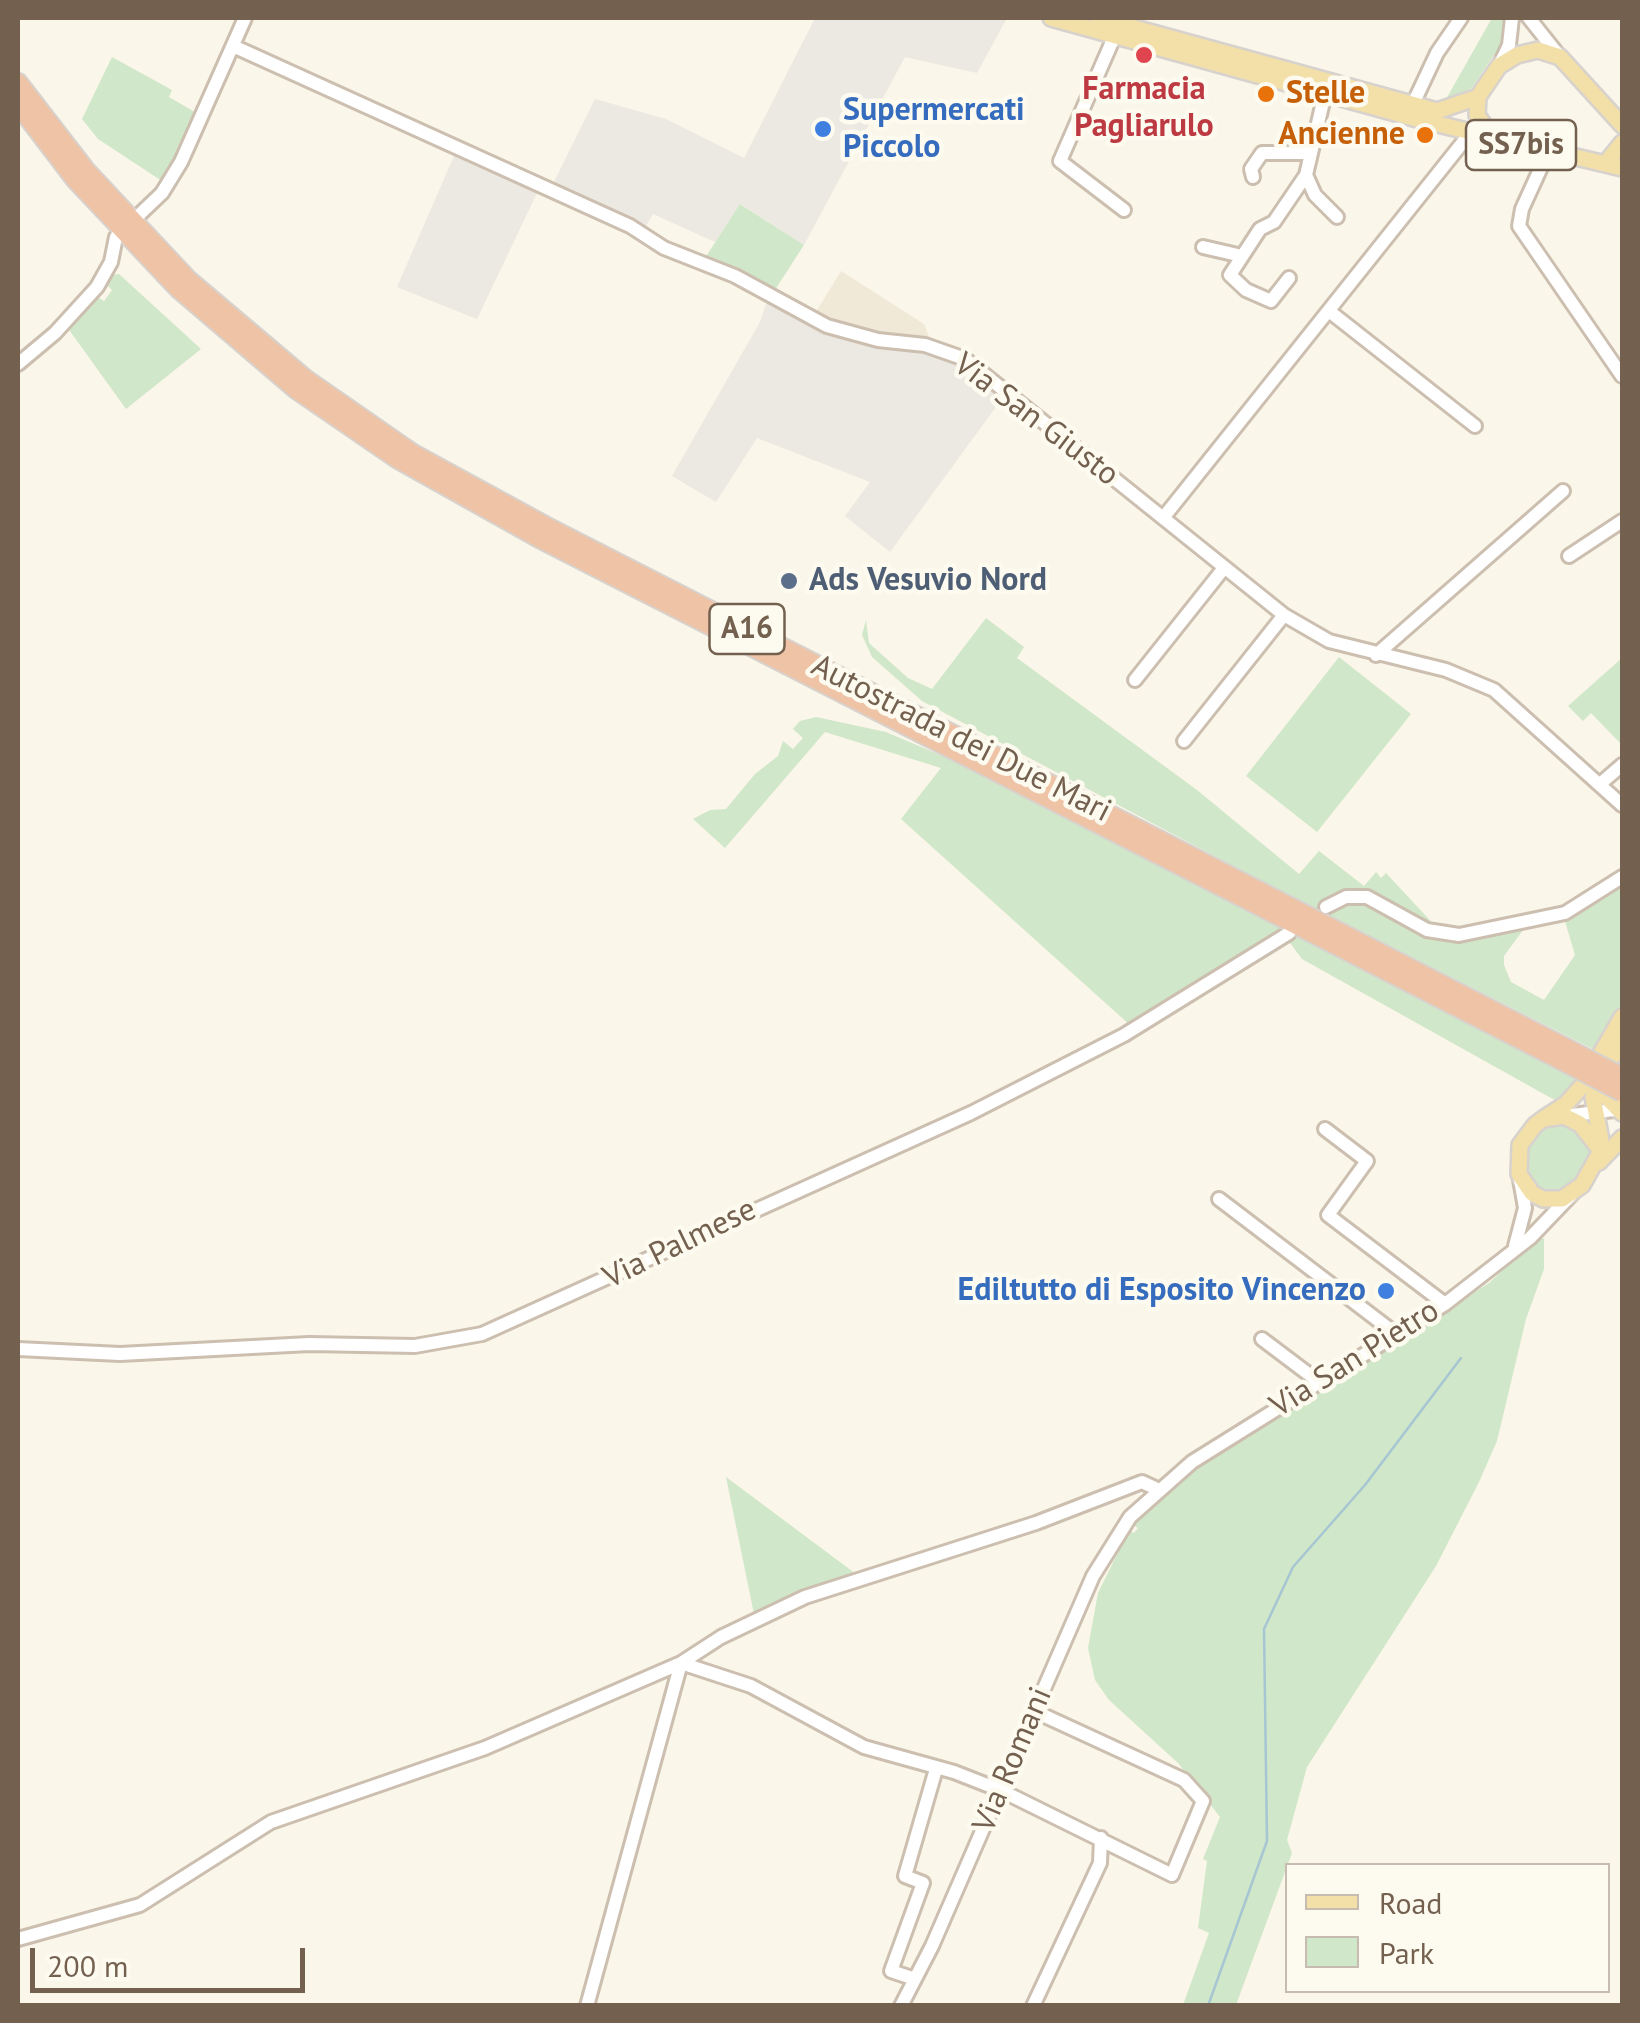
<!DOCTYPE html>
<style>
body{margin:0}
#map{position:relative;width:1640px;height:2023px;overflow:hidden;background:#faf6e9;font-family:"PT Sans",sans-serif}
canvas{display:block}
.frame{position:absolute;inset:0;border:20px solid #73604f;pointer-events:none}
.legend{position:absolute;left:1285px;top:1863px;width:325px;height:130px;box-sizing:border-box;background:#fdfaef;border:2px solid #c6bcaf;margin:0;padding:12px 18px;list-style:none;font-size:30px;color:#73604f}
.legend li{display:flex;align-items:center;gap:20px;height:50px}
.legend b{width:50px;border:2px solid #c6bcaf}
.scale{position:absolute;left:30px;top:1948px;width:275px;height:45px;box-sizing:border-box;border:5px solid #73604f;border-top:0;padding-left:12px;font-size:30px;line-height:35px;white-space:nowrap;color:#73604f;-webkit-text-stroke:8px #fdfaef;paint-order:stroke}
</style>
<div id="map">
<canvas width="1640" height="2023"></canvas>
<div class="frame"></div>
<ul class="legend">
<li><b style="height:12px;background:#f2e0a8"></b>Road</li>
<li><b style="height:28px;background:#d1e7c9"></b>Park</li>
</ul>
<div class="scale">200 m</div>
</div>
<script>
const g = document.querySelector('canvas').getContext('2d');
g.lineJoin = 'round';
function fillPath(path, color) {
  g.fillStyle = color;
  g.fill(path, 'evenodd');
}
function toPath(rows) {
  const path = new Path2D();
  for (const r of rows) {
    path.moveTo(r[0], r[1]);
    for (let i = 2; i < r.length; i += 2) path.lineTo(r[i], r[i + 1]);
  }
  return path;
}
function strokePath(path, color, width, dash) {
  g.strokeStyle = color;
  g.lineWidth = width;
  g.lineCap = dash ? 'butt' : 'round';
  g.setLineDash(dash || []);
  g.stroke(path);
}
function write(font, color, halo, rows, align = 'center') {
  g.font = font + ' "PT Sans",sans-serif';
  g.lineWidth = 9;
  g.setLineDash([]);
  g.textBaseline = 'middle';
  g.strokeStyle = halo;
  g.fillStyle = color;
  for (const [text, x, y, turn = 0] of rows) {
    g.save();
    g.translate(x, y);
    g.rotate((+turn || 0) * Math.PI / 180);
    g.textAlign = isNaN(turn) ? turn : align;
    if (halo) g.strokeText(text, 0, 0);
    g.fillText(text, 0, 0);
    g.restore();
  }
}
const residential = toPath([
 [841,271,924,324,930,339,854,330,814,315]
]);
const industrial = toPath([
 [815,18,1007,18,977,73,905,57,804,245,741,204,715,242,653,214,644,230,552,186,595,99,666,119,744,158],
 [454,156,537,193,477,319,397,287],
 [770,292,854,330,952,347,1009,389,890,552,845,516,870,482,757,438,716,502,672,476,760,322]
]);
const green = toPath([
 [1492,18,1506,18,1502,43,1472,88,1445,101],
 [112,57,172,90,169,97,198,114,165,183,98,139,82,119],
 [740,204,804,245,773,293,705,258],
 [119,274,201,349,126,409,67,327,96,296,104,301,112,290,106,284,111,275],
 [986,618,1024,647,1017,658,1197,790,1299,874,1319,851,1364,886,1376,872,1381,878,1386,873,1439,930,1380,900,1330,899,1317,909,1271,886,922,701,872,657,862,635,866,620,869,643,908,678,932,689],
 [1339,657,1411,714,1317,832,1246,776],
 [1622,658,1622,745,1591,713,1583,721,1568,706],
 [816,717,886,732,945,757,1285,930,1131,1026,901,819,941,768,825,732,725,848,693,819,710,810,726,809,755,774,778,756,783,741,793,749,803,738,793,729,800,721],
 [1622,882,1622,1003,1595,1050,1326,914,1348,902,1370,902,1428,936,1526,926,1504,956,1504,965,1511,982,1544,1000,1575,955,1564,918],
 [1294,935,1579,1080,1558,1101,1551,1098,1302,959,1287,939],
 [1552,1123,1572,1124,1592,1145,1592,1157,1567,1191,1548,1196,1524,1177,1526,1145],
 [1539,1236,1544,1239,1544,1269,1526,1319,1497,1441,1479,1482,1436,1566,1307,1767,1287,1840,1292,1853,1236,2005,1183,2005,1209,1933,1198,1928,1207,1861,1203,1859,1220,1817,1178,1763,1109,1700,1095,1680,1088,1648,1098,1593,1129,1530,1134,1533,1138,1528,1133,1525,1196,1466,1489,1283],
 [726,1477,856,1574,754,1614]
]);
const stream = toPath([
 [1208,2006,1267,1841,1264,1629,1293,1567,1365,1485,1461,1358]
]);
const minor = toPath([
 [1529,18,1560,57],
 [1115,35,1060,161,1124,210],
 [233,46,630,226,664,248,735,276,827,326,878,340,925,345,965,359,1284,615,1329,641,1446,670,1494,690,1622,805],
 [1499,66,1509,45,1512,18],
 [1325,93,1306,175,1315,195,1337,217],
 [1413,104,1437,53,1461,18],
 [1548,152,1522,209,1519,226,1622,376],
 [1253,177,1251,169,1262,153,1309,153],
 [140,214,162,193,181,162,245,18],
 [1203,247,1242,256],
 [1289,278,1271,301,1246,290,1230,275,1260,229,1274,222,1306,175],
 [1329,311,1475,426],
 [18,364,55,333,97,287,111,262,116,237],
 [1163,518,1471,132],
 [1569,556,1622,521],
 [1376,655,1563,491],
 [1135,680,1224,568],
 [1184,741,1284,615],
 [1600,784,1622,765],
 [1326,907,1346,897,1367,897,1427,930,1459,935,1565,913,1622,877],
 [1564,1116,1622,1109],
 [1325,1129,1367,1161,1328,1215,1445,1304],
 [1219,1199,1396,1334],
 [1515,1246,1525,1208,1519,1174],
 [1262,1339,1319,1382],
 [18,1349,120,1354,309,1344,415,1346,482,1334,971,1113,1124,1035,1289,933],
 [681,1663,751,1686,864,1747,954,1772,1000,1790,1172,1875,1203,1801,1184,1780,1034,1711],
 [18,1939,140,1905,271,1822,485,1748,681,1663,721,1637,805,1597,1036,1523,1142,1482,1157,1489],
 [915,1979,891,1971,923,1883,905,1876,936,1769],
 [587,2006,681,1663],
 [901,2006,932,1946,1093,1576,1130,1517,1192,1462,1445,1304,1530,1238,1573,1193],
 [1033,2006,1100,1863,1101,1838]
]);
const major = toPath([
 [1051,18,1421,120,1622,168],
 [1098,18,1437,111,1478,97,1499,66,1517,55,1538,50,1560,57,1622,125],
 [1478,97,1477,115,1492,137],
 [1606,163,1622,143],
 [1597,1087,1622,1113],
 [1543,1119,1564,1116,1580,1124,1601,1151,1582,1185,1562,1199,1543,1199,1532,1193,1519,1174,1520,1145,1535,1125,1543,1119,1566,1104,1583,1085,1622,1017],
 [1601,1140,1593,1097,1622,1037],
 [1599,1162,1622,1138]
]);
const highway = toPath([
 [18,83,86,171,188,280,305,379,413,454,545,526,1568,1049],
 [18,104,76,180,179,289,296,389,398,459,539,538,1561,1060]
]);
const highwayBridge = toPath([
 [1568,1049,1622,1077],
 [1561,1060,1622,1092]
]);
const markers = [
 [1144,55,10,"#e0444e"],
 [1266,94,10,"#e8710a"],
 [823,129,10,"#3f7fe0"],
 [1425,135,10,"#e8710a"],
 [789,581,10,"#5c6f8a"],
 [1386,1291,10,"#3f7fe0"]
];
const shields = [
 [1521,145,110],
 [747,629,75]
];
const shieldNames = [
 ["SS7bis",1521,145],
 ["A16",747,629]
];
const healthNames = [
 ["Farmacia",1144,90],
 ["Pagliarulo",1144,127]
];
const foodNames = [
 ["Stelle",1286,94],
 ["Ancienne",1405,135,"right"]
];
const shopNames = [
 ["Supermercati",843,111],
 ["Piccolo",843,148],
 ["Ediltutto di Esposito Vincenzo",1366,1291,"right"]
];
const streetNames = [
 ["Via San Giusto",1036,420,37],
 ["Autostrada dei Due Mari",961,739,27],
 ["Via Palmese",680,1244,-26],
 ["Via San Pietro",1355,1359,-32],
 ["Via Romani",1013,1760,-67]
];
const serviceNames = [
 ["Ads Vesuvio Nord",809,581]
];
fillPath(residential, '#f1e9d8');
fillPath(industrial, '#ece8e2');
fillPath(green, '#d1e7c9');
strokePath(stream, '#a6c6d3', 2.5);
strokePath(minor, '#ccbfb0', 18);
strokePath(major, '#d8d2ce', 20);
strokePath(highway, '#d8d2ce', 22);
strokePath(minor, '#fff', 12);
strokePath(major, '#f2e0a8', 15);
strokePath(highway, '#eec3a6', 18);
strokePath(highwayBridge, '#d8d2ce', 22, []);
strokePath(highwayBridge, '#eec3a6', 18);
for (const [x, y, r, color] of markers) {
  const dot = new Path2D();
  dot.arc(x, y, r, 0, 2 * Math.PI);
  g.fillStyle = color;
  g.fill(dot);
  strokePath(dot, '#fdfaef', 4);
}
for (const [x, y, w] of shields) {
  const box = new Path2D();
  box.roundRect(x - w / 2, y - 25, w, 50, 8);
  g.fillStyle = '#fdfaef';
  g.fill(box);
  strokePath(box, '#73604f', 2.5);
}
write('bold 30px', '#73604f', null, shieldNames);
write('bold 32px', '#be3a42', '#fdfaef', healthNames);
write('bold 32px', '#c56008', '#fdfaef', foodNames, 'left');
write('bold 32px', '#366cbe', '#fdfaef', shopNames, 'left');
write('32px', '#73604f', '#fdfaef', streetNames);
write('bold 32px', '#4e5e75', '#fdfaef', serviceNames, 'left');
</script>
